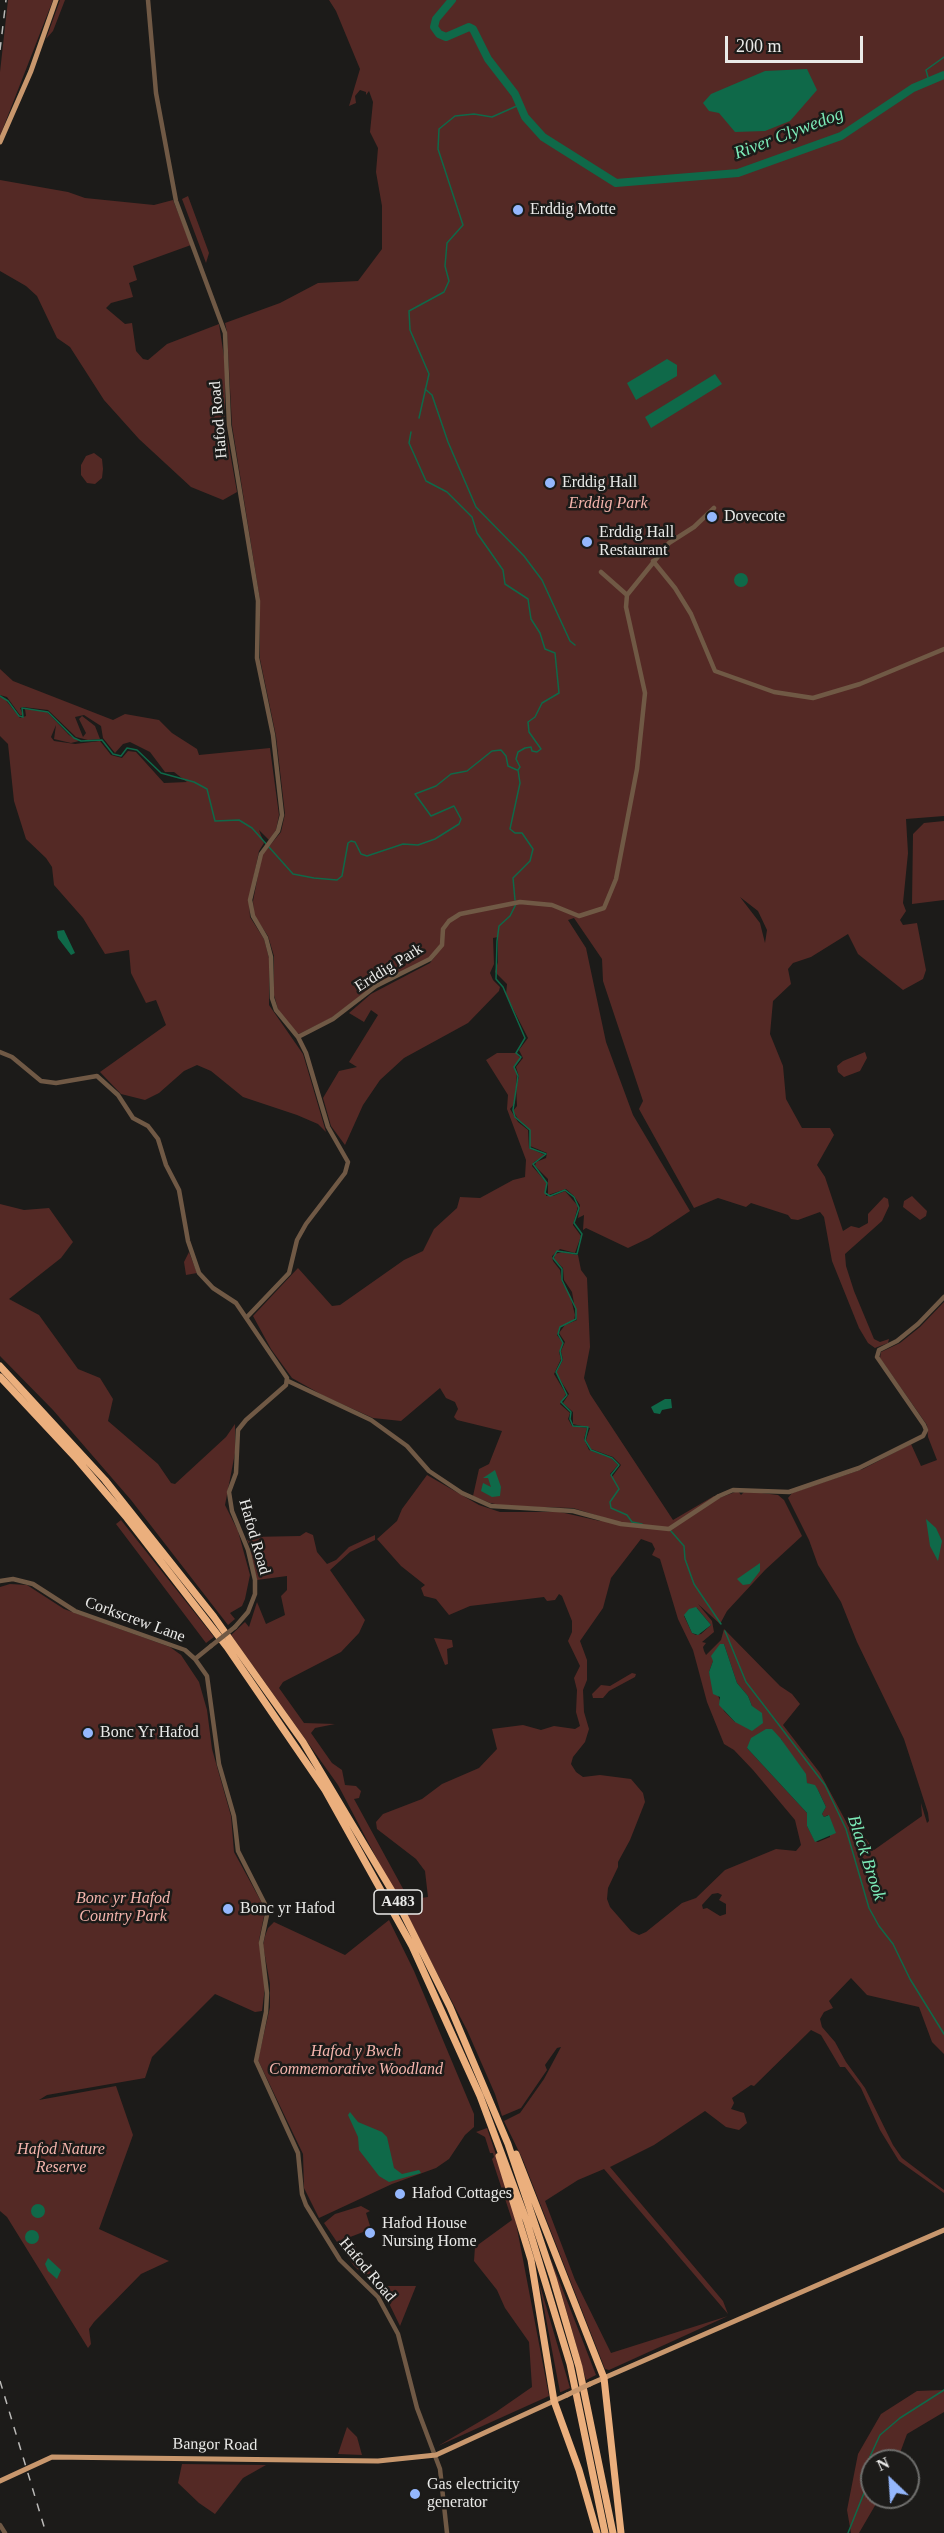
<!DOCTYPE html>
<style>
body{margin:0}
#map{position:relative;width:944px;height:2533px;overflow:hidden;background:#1c1b19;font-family:"Times New Roman",serif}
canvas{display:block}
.north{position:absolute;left:860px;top:2449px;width:60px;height:60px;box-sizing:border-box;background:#1c1b19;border:2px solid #6e6e6c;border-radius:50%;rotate:335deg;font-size:16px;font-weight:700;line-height:24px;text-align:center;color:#eaeae8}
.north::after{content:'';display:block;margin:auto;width:21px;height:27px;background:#94b7fd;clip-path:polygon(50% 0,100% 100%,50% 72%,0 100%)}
.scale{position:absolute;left:725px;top:36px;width:138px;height:27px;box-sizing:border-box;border:3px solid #eaeae8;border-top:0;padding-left:8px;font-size:18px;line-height:21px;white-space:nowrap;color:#eaeae8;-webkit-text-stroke:4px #1c1b19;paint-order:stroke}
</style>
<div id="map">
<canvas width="944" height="2533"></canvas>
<div class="north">N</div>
<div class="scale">200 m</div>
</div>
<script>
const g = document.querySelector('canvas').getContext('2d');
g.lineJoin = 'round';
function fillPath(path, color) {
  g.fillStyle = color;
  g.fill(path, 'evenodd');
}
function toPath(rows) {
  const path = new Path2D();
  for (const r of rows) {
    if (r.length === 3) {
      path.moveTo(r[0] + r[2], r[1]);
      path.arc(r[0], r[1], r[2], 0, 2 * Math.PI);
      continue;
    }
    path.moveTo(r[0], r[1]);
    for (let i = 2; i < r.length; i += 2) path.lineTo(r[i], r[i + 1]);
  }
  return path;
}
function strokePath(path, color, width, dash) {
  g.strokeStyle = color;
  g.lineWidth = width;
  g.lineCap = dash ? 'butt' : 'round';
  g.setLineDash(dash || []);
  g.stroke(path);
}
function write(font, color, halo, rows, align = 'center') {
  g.font = font + ' "Times New Roman",serif';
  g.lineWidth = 5;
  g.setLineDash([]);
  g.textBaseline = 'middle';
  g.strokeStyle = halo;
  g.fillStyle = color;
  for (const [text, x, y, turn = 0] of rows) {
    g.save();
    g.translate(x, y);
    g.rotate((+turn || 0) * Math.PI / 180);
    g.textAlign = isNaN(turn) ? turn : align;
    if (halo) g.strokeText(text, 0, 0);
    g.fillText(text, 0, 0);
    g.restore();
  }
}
const green = toPath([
 [8,0,53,0,0,136,0,72],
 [60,0,65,0,53,31,46,39],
 [329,0,944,0,944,816,906,819,908,853,903,903,906,911,900,920,903,925,917,923,926,970,923,979,903,990,858,954,848,934,811,957,793,963,788,969,791,984,773,1001,770,1034,783,1066,786,1099,802,1128,830,1128,834,1135,817,1165,825,1177,843,1231,851,1226,859,1228,868,1223,868,1214,884,1197,888,1199,889,1206,882,1221,845,1254,846,1266,854,1291,874,1339,880,1342,889,1339,888,1343,875,1348,868,1343,859,1328,832,1261,824,1217,820,1212,798,1220,791,1219,788,1215,751,1203,746,1207,718,1198,694,1208,639,1109,643,1101,603,981,602,959,574,918,568,920,586,948,606,1042,633,1115,690,1211,649,1238,628,1248,586,1228,583,1230,584,1215,578,1218,580,1205,574,1196,566,1189,548,1195,548,1179,535,1166,536,1162,546,1158,547,1153,530,1146,530,1130,518,1119,513,1111,517,1106,516,1086,519,1077,516,1067,523,1058,519,1050,528,1038,506,995,507,984,495,972,498,962,498,937,493,938,494,964,490,973,493,980,500,987,499,991,468,1023,404,1058,380,1080,363,1105,345,1145,331,1126,323,1098,339,1071,357,1067,349,1062,378,1015,371,1010,364,1022,349,1013,371,994,430,963,436,955,375,985,331,1018,299,1034,289,1028,278,1009,274,995,274,956,268,936,254,915,253,901,262,855,281,832,285,814,276,736,260,659,260,600,232,425,227,332,225,323,280,303,318,283,358,281,382,249,382,206,376,172,378,148,370,132,373,102,369,91,366,95,366,92,360,90,355,96,356,103,349,106,360,69,336,11],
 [740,897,758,911,767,930,765,943,760,923],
 [0,180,68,192,85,198,154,205,173,200,191,245,133,266,137,280,129,283,133,297,111,303,106,308,125,324,132,323,136,351,143,359,148,360,167,344,219,324,225,363,225,424,237,492,223,500,191,487,139,439,104,400,70,347,57,338,37,296,26,286,0,271],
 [188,196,209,253,206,263,182,199],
 [94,453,102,459,103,469,102,478,95,484,87,483,81,475,81,465,86,456],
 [0,669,13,681,113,720,125,714,159,720,172,733,197,749,199,755,270,748,279,815,276,830,269,840,259,830,264,843,259,851,249,900,250,917,264,939,269,958,269,1005,303,1054,326,1132,318,1124,297,1115,243,1097,211,1071,197,1065,184,1071,159,1093,145,1100,121,1094,100,1072,166,1025,156,1000,146,1003,131,973,129,950,105,954,83,918,54,885,52,867,46,858,26,839,14,801,8,744,0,736,0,697,4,698,20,718,26,716,25,709,47,712,69,735,79,741,71,743,54,739,56,725,51,737,54,741,75,744,100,741,111,755,122,758,128,751,136,752,164,783,187,782,174,772,165,772,150,752,130,742,123,744,115,753,103,738,101,726,84,715,75,717,83,737,86,733,79,719,82,716,95,726,100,739,88,740,76,737,48,710,23,707,20,708,23,715,20,715,7,697,0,695],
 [944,821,944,900,912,904,913,834,924,823],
 [865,1052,867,1058,860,1071,844,1077,838,1072,837,1066,843,1061],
 [497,1053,516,1053,521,1059,514,1066,517,1072,515,1103,510,1109,518,1122,528,1130,529,1148,545,1155,534,1162,532,1166,546,1182,546,1196,553,1196,565,1191,578,1206,573,1225,581,1236,575,1253,560,1249,552,1256,553,1261,560,1270,562,1282,570,1295,575,1315,574,1320,560,1327,557,1335,563,1343,559,1352,561,1359,554,1374,566,1394,560,1404,570,1413,568,1419,572,1426,587,1428,584,1439,589,1450,611,1458,618,1465,610,1474,612,1477,621,1465,613,1457,591,1449,586,1440,590,1428,573,1424,573,1412,563,1403,569,1394,556,1373,563,1360,561,1351,565,1342,559,1333,565,1325,577,1320,572,1292,564,1280,563,1268,554,1259,555,1254,562,1252,578,1255,581,1270,587,1278,590,1347,584,1378,590,1394,673,1520,714,1496,719,1498,738,1491,741,1495,745,1491,778,1495,784,1500,802,1536,765,1570,727,1611,720,1624,698,1604,712,1621,714,1632,702,1642,706,1643,703,1647,704,1651,706,1655,721,1640,724,1629,780,1686,792,1694,800,1704,783,1725,820,1773,850,1829,861,1832,874,1850,922,1816,921,1803,927,1823,929,1821,928,1813,904,1739,857,1642,841,1602,818,1565,809,1540,788,1498,792,1493,863,1469,911,1444,921,1466,937,1460,928,1437,927,1425,880,1358,881,1352,900,1343,920,1327,944,1302,944,2054,932,2042,919,2007,867,1995,851,1978,829,2001,833,2008,824,2012,820,2019,822,2027,835,2042,846,2062,865,2088,893,2145,902,2158,944,2190,944,2193,899,2161,880,2130,861,2088,845,2067,840,2067,821,2035,811,2030,754,2086,751,2085,732,2098,734,2103,731,2109,744,2113,747,2123,739,2130,726,2127,705,2111,654,2145,610,2167,723,2301,728,2314,604,2169,578,2180,545,2201,575,2280,611,2353,728,2316,609,2370,605,2369,523,2160,504,2121,520,2113,544,2079,561,2047,557,2048,545,2065,547,2070,521,2108,502,2116,495,2094,467,2030,338,1785,231,1635,245,1622,249,1627,257,1602,266,1624,285,1615,281,1596,287,1590,287,1576,257,1580,250,1555,252,1550,247,1540,250,1537,300,1536,306,1532,313,1535,317,1552,327,1564,336,1560,349,1547,375,1535,375,1540,350,1552,330,1570,365,1620,359,1633,341,1652,283,1682,279,1688,304,1723,335,1724,315,1728,311,1733,332,1763,342,1770,345,1785,356,1786,361,1791,359,1798,354,1799,413,1907,421,1898,428,1897,425,1871,416,1859,377,1829,376,1822,383,1814,422,1799,442,1784,479,1768,497,1749,492,1729,523,1725,541,1730,554,1726,575,1729,580,1726,576,1712,577,1690,574,1678,580,1666,568,1641,572,1632,572,1621,562,1596,559,1594,555,1600,547,1601,544,1597,470,1606,449,1615,436,1599,424,1596,421,1588,425,1585,401,1566,377,1539,397,1521,402,1509,427,1475,479,1505,500,1512,560,1512,600,1521,602,1517,573,1508,505,1506,490,1503,473,1496,479,1469,489,1464,502,1431,457,1420,454,1417,458,1409,455,1402,446,1398,440,1388,401,1421,373,1418,324,1396,292,1378,271,1349,253,1316,298,1268,332,1306,340,1305,404,1260,423,1251,434,1229,457,1208,460,1197,480,1198,513,1180,525,1177,526,1160,507,1109,508,1095,486,1060],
 [641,1539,652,1543,655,1549,652,1555,660,1559,678,1619,693,1650,707,1702,724,1744,734,1750,753,1770,795,1820,801,1845,796,1851,776,1849,725,1870,696,1898,682,1903,646,1932,639,1935,631,1931,610,1907,607,1899,608,1888,618,1867,618,1862,630,1840,645,1802,643,1793,631,1779,600,1775,583,1777,576,1772,571,1764,573,1757,585,1742,589,1729,584,1712,583,1690,587,1680,587,1660,580,1641,603,1608,611,1578],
 [697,1608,711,1625,701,1634,696,1635,692,1633,684,1616],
 [724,1644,737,1683,748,1696,752,1706,735,1722,724,1711,709,1672,713,1661],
 [781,1739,807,1783,818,1790,826,1807,822,1814,824,1817,828,1815,830,1837,818,1842,815,1841,807,1826,807,1813,747,1748],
 [718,1893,722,1895,719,1900,726,1904,726,1914,720,1916,707,1908,703,1909,702,1905,712,1894],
 [912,1196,927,1211,926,1216,920,1220,903,1207,904,1201],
 [0,1204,24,1210,49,1208,73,1242,61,1258,9,1299,39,1315,78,1369,100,1378,113,1399,108,1421,158,1464,171,1483,175,1484,226,1437,235,1424,235,1453,225,1505,238,1531,250,1575,245,1599,242,1606,230,1613,235,1619,228,1625,131,1500,53,1410,0,1356],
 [189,1252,197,1273,186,1275,184,1262],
 [121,1520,214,1637,206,1643,116,1524],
 [10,1584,27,1585,64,1609,170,1647,181,1655,199,1682,207,1710,212,1749,231,1816,234,1852,263,1905,264,1916,259,1940,265,1987,262,2011,255,2012,215,1994,152,2057,145,2078,47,2095,39,2100,116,2086,133,2135,99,2229,169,2261,141,2274,94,2322,89,2329,91,2344,88,2348,7,2217,0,2211,0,1587],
 [434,1638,452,1640,453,1647,447,1649,448,1664,445,1665],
 [632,1673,636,1674,635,1677,609,1691,603,1698,593,1698,592,1694,601,1685,610,1686],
 [389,1920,414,1971,474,2114,474,2127,465,2135,449,2159,436,2168,392,2184,319,2218,304,2188,303,2154,258,2060,270,2007,270,1984,263,1945,265,1936,268,1928,274,1922,345,1955],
 [487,2128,512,2202,549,2396,438,2446,496,2412,532,2387,529,2342,505,2308,497,2290,474,2261,475,2247,512,2220,492,2159,494,2157,493,2153,490,2153,485,2137,476,2132],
 [361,2206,370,2211,366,2213,371,2229,345,2239,339,2245,324,2223,335,2214],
 [350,2242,356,2246,355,2250,358,2259,384,2286,416,2286,400,2326,385,2295,354,2266,343,2250],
 [550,2257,596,2375,586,2380,568,2316],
 [539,2282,570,2388,561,2392,560,2392],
 [944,2390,944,2412,907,2434,897,2461,872,2461,872,2497,880,2497,859,2533,851,2533,847,2510,858,2454,881,2414,917,2391],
 [347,2427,357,2437,362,2455,338,2454],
 [182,2464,266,2465,243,2478,215,2514,199,2503,178,2483]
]);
const water = toPath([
 [807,69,817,90,790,121,765,131,735,132,719,113,709,111,703,103,711,94,765,71],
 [667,359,677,365,677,376,636,400,627,383],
 [715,374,722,384,651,428,645,417],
 [741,580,7],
 [64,930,75,953,71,955,58,938,57,931],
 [665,1399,671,1399,672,1408,662,1410,660,1414,654,1413,651,1407],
 [495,1470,501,1487,500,1496,492,1497,481,1491,483,1483,491,1487,488,1478,483,1478],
 [926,1519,936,1528,942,1541,938,1561,930,1546],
 [760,1563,760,1571,750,1584,743,1585,737,1579],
 [696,1607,711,1625,698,1635,692,1633,684,1615,689,1609],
 [720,1644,724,1644,737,1683,748,1696,752,1706,762,1713,763,1723,752,1731,735,1722,719,1705,720,1697,713,1694,709,1672,713,1661,711,1656],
 [766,1729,772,1729,781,1739,806,1774,807,1783,815,1785,818,1790,826,1807,822,1814,824,1817,829,1815,836,1833,815,1842,807,1826,807,1813,747,1748,751,1738],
 [350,2112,358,2122,382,2132,387,2137,394,2168,402,2174,419,2170,421,2173,389,2182,379,2176,359,2150,358,2137,348,2115],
 [38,2211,7],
 [32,2237,7],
 [48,2258,61,2270,57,2279,48,2271,45,2264]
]);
const stream = toPath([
 [929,81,926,70,944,57],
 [425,389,432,395,448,442,476,507,524,556,542,580,570,641,575,645],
 [419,418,429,374,410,330,409,311,444,292,449,281,445,266,447,243,463,225,438,149,439,129,455,116,474,114,492,117,519,105],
 [411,432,409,443,426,481,447,492,472,517,477,533,503,570,505,584,528,599,531,619,540,633,545,649,555,653,559,693,542,703,535,717,528,722,529,732,541,749,537,752,532,751,531,747,525,748,518,752,516,759,520,767,518,770,520,783,510,829,515,833,522,833,533,849,530,861,513,878,515,900],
 [0,696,8,701,19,716,23,717,22,708,48,712,74,738,81,741,102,740,113,754,121,756,127,748,137,750,161,773,194,782,207,789,215,821,239,820,252,828,293,874,314,878,337,880,342,876,348,843,351,841,355,842,361,854,367,856,403,844,418,845,435,839,459,824,461,819,454,806,431,816,415,794,436,786,451,774,467,771,492,751,501,750,506,756,508,766,517,770],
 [516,904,510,916,499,926,497,941,496,979,503,987,525,1038,516,1053,521,1057,514,1067,518,1076,513,1110,515,1117,530,1130,530,1148,546,1154,533,1164,547,1183,545,1193,550,1196,565,1190,574,1197,579,1208,574,1223,582,1234,577,1254,557,1251,553,1258,562,1269,562,1280,576,1309,576,1319,560,1327,558,1334,563,1343,560,1351,562,1360,556,1372,567,1395,561,1402,571,1412,570,1419,573,1426,588,1427,585,1440,591,1450,612,1458,619,1465,611,1475,619,1489,610,1502,611,1508,627,1515,632,1522,642,1524],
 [670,1530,684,1546,685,1559,694,1584,721,1624],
 [725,1631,746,1682,825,1785,846,1829,869,1908,879,1926,893,1944,910,1979,944,2034],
 [848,2533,866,2488,861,2476,880,2435,900,2418,944,2390]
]);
const river = toPath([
 [452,0,436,19,434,27,439,34,446,37,469,27,473,29,488,59,515,94,525,117,543,137,616,183,738,173,841,136,913,88,944,75]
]);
const minor = toPath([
 [148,0,156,93,176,201,225,333,229,425,258,601,257,658,273,735,282,815,278,831,261,854,250,900,253,916,266,938,271,957,272,998,276,1010,298,1037,306,1053,328,1127,348,1162,345,1173,306,1224,297,1240,289,1273,247,1317],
 [653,561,675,588,691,614,715,671,774,692,813,698,860,684,944,649],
 [601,572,627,595],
 [298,1037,333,1019,376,986,430,959,442,945,443,929,449,921,460,914,520,902,552,905,579,916,604,908,616,879,637,769,645,693,626,607,627,595,669,543,694,527,714,508],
 [0,1052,12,1057,41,1081,56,1083,97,1076,118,1095,133,1118,148,1126,158,1139,166,1165,179,1190,188,1241,199,1273,213,1288,236,1303,287,1378,286,1385,246,1420,238,1430,236,1473,229,1492,232,1511,248,1550,255,1580,255,1594,248,1612,235,1627],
 [288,1381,371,1420,407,1446,429,1471,462,1493,491,1506,573,1511,621,1524,669,1529,719,1496,733,1490,789,1492,859,1468,923,1436,926,1430,924,1425,877,1357,879,1350,897,1341,918,1324,944,1297],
 [0,1581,13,1579,33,1584,75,1611,185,1650,195,1659,207,1676,219,1764,234,1816,238,1851,268,1910,261,1943,267,1993,266,2012,256,2061,298,2153,302,2194,306,2205,340,2260,378,2297,398,2334,417,2408,440,2469,447,2533],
 [195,1659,211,1646],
 [0,2525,5,2533]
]);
const major = toPath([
 [0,142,31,71,56,0],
 [590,2384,944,2230],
 [0,2481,52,2457,378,2461,436,2455,567,2395]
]);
const highway = toPath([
 [0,1366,105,1480,214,1617,303,1742,392,1891,450,2007,508,2144,553,2278,579,2367,613,2533],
 [0,1377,75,1457,127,1518,227,1647,325,1790,412,1946,480,2096,527,2222,570,2364,605,2533],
 [516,2154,604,2378,621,2533],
 [499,2156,531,2260,554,2401,579,2470,597,2533]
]);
const rail = toPath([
 [0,50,6,0],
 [0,2381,46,2533]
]);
const minorBridge = toPath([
 [211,1646,235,1627]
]);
const majorBridge = toPath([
 [567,2395,590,2384]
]);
const markers = [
 [518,210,6,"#94b7fd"],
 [550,483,6,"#94b7fd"],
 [712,517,6,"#94b7fd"],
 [587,542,6,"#94b7fd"],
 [88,1733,6,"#94b7fd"],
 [228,1909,6,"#94b7fd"],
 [400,2194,6,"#94b7fd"],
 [370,2233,6,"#94b7fd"],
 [415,2494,6,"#94b7fd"]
];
const shields = [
 [398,1902,48]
];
const shieldNames = [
 ["A483",398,1902]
];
const poiNames = [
 ["Erddig Motte",530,210],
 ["Erddig Hall",562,483],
 ["Dovecote",724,517],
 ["Erddig Hall",599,533],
 ["Restaurant",599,551],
 ["Bonc Yr Hafod",100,1733],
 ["Bonc yr Hafod",240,1909],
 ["Hafod Cottages",412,2194],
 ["Hafod House",382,2224],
 ["Nursing Home",382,2242],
 ["Gas electricity",427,2485],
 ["generator",427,2503]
];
const streetNames = [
 ["Hafod Road",219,420,-95],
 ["Erddig Park",389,968,-32],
 ["Hafod Road",254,1537,74],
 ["Corkscrew Lane",135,1620,20],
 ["Hafod Road",367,2270,50],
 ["Bangor Road",215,2445,1]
];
const parkNames = [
 ["Erddig Park",608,504],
 ["Bonc yr Hafod",123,1899],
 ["Country Park",123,1917],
 ["Hafod y Bwch",356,2052],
 ["Commemorative Woodland",356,2070],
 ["Hafod Nature",61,2150],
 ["Reserve",61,2168]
];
const waterNames = [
 ["River Clywedog",789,134,-21],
 ["Black Brook",866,1858,72]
];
fillPath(green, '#542925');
fillPath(water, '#0f6949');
strokePath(stream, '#0f6949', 1.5);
strokePath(river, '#0f6949', 8);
strokePath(minor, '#705945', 4.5);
strokePath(major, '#c8976d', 5);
strokePath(highway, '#ebaf7d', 7);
strokePath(rail, '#bab9b7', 1.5, [8, 8]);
strokePath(minorBridge, '#705945', 4.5);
strokePath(majorBridge, '#c8976d', 5);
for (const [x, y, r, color] of markers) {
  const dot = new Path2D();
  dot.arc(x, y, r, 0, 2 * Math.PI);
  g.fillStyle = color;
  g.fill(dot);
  strokePath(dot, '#1c1b19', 2);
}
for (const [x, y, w] of shields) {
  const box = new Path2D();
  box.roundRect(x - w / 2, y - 12, w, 24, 4.5);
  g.fillStyle = '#1c1b19';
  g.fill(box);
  strokePath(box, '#eaeae8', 1.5);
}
write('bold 15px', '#eaeae8', null, shieldNames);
write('16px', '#eaeae8', '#1c1b19', poiNames, 'left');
write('16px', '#eaeae8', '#1c1b19', streetNames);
write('italic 16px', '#f5b5ad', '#1c1b19', parkNames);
write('italic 18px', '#7cebb8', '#1c1b19', waterNames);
</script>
